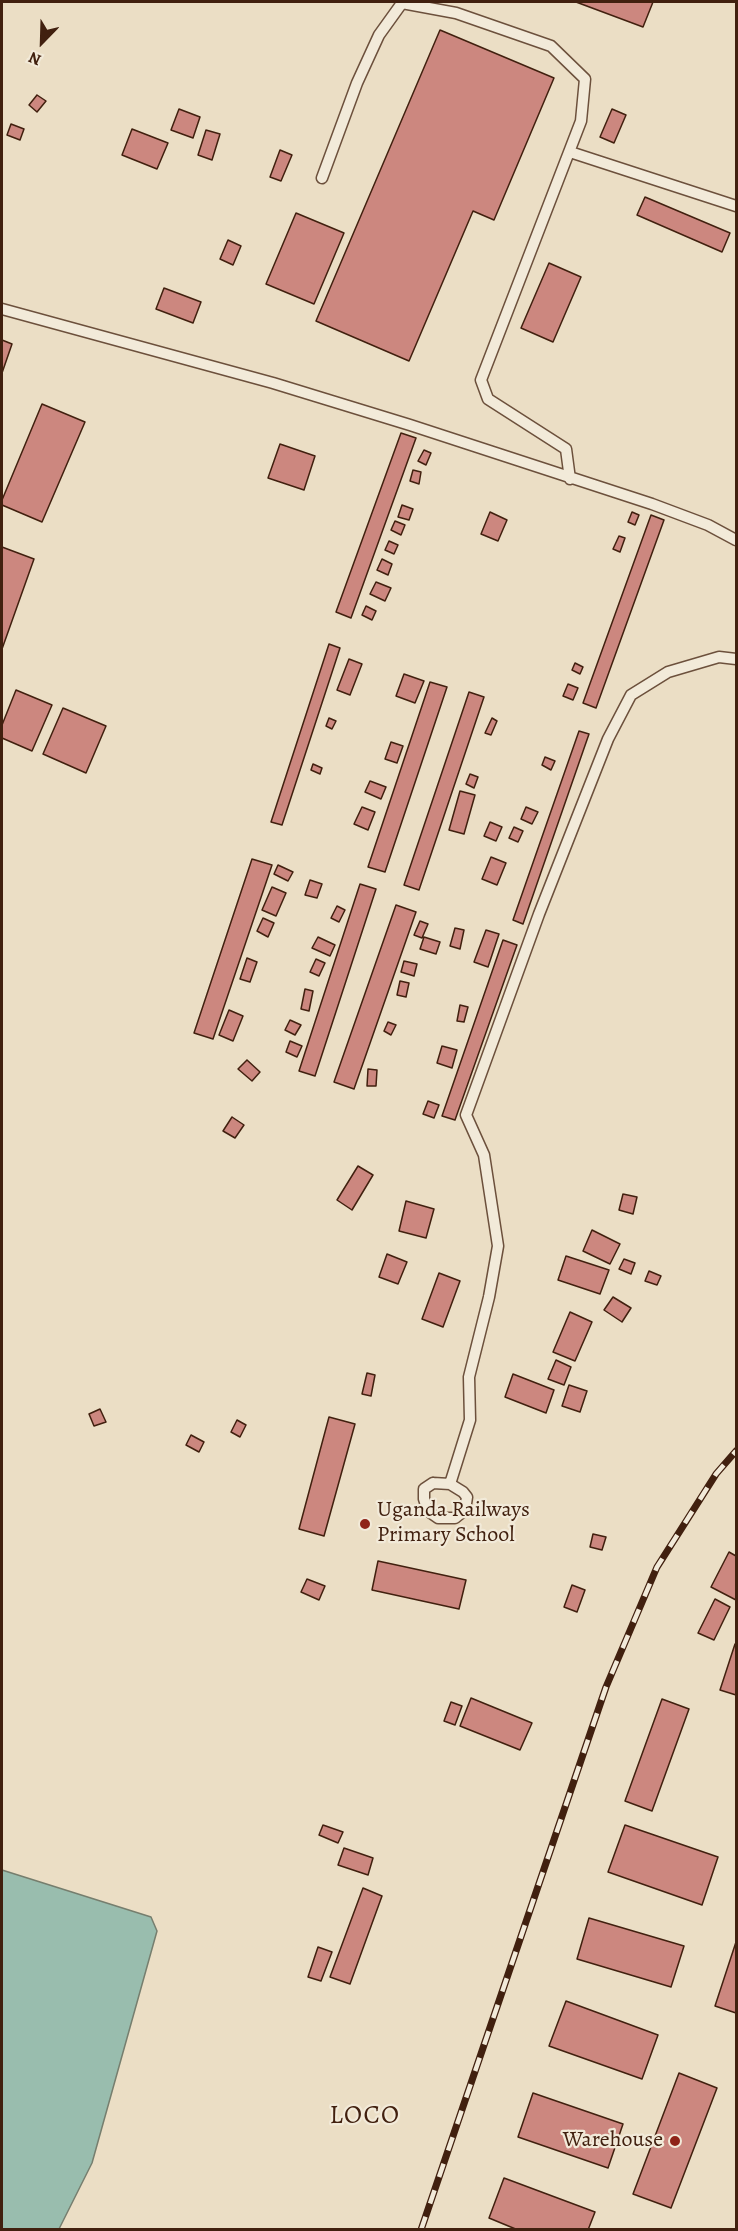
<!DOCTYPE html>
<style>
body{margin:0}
#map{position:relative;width:738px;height:2231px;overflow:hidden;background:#ebdec5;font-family:Alegreya,serif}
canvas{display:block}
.frame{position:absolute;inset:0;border:3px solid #41200f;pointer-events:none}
.north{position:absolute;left:12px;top:12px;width:60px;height:60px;-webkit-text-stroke:4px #f2ead9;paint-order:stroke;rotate:203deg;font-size:16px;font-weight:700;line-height:24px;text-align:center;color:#41200f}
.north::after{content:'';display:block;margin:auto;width:21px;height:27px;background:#41200f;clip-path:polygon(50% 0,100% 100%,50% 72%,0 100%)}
</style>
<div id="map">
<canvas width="738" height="2231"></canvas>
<div class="frame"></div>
<div class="north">N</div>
</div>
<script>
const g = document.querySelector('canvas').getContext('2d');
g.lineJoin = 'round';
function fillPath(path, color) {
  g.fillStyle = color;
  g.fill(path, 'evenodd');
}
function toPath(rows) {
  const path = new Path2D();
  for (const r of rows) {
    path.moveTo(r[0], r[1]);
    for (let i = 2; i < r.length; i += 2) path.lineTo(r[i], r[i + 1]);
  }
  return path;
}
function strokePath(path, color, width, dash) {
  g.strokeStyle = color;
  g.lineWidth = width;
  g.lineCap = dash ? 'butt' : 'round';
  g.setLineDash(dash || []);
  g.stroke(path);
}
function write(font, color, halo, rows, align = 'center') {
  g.font = font + ' Alegreya,serif';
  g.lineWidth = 4.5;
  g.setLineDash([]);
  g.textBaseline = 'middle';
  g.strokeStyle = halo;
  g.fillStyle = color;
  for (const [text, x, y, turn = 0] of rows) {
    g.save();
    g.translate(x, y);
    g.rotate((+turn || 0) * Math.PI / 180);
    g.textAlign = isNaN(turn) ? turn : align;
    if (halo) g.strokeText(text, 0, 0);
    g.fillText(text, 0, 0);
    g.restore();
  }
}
const water = toPath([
 [2,1870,151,1917,157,1931,92,2163,59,2229,2,2229,2,1870]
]);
const building = toPath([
 [576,2,653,2,643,27,576,2],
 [440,30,554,78,494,220,473,211,409,361,316,321,440,30],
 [37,95,46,101,37,112,29,105,37,95],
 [179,109,200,117,193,138,171,130,179,109],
 [612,109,626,115,614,143,600,137,612,109],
 [11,124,24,129,20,140,7,135,11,124],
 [132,129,168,143,157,169,122,155,132,129],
 [206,130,220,134,212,160,198,155,206,130],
 [280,150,292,155,281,181,270,177,280,150],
 [645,197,730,233,722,252,637,215,645,197],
 [296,213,344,233,314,304,266,284,296,213],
 [228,240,241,246,233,265,220,259,228,240],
 [549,263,581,277,553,342,521,328,549,263],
 [164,288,201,302,193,323,156,309,164,288],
 [2,340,12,344,2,373,2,340],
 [42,404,85,422,42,522,2,505,2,500,42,404],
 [401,433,416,438,351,618,336,612,401,433],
 [280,444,315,456,304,490,268,478,280,444],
 [424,450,431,453,426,465,418,461,424,450],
 [413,470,421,472,419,484,410,481,413,470],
 [402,505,413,509,409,520,398,517,402,505],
 [490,512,507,520,498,541,481,534,490,512],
 [632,512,639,515,635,525,628,522,632,512],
 [651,515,664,520,596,708,583,703,651,515],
 [395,521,405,525,401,535,391,530,395,521],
 [619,536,625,538,620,552,613,549,619,536],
 [389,541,398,545,394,554,385,550,389,541],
 [2,547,34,559,2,649,2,547],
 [382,559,392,564,388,575,377,570,382,559],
 [376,582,391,588,385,601,370,594,376,582],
 [366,606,376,611,372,620,362,615,366,606],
 [329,644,340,648,282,825,271,822,329,644],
 [349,659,362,664,350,695,337,690,349,659],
 [575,663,583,667,580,674,572,670,575,663],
 [404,674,424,681,415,703,396,696,404,674],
 [430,682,447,687,385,872,368,867,430,682],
 [568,684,578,688,573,700,563,696,568,684],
 [16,690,52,705,32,751,2,738,2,725,16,690],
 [469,692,484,697,419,890,404,885,469,692],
 [63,708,106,726,86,773,43,754,63,708],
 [329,718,336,721,332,729,326,726,329,718],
 [492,718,497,721,491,735,485,733,492,718],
 [579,731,589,734,523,924,513,920,579,731],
 [391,742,403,746,397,763,385,759,391,742],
 [545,757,555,761,551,770,542,765,545,757],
 [313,764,322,768,320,774,311,770,313,764],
 [470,774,478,777,474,788,466,784,470,774],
 [370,781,386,787,381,799,365,792,370,781],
 [460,791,475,795,464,834,449,830,460,791],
 [362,807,375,812,368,830,354,824,362,807],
 [526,807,538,812,532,824,521,819,526,807],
 [490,822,502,827,496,841,484,836,490,822],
 [514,827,523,831,518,842,509,838,514,827],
 [491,857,506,863,497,885,482,879,491,857],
 [252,859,272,865,213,1039,194,1033,252,859],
 [278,865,293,872,288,881,274,874,278,865],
 [310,880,322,884,317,898,305,895,310,880],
 [360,884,376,889,315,1076,299,1071,360,884],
 [272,887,286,893,276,916,262,910,272,887],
 [396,905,416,912,354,1089,334,1082,396,905],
 [337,906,345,910,339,922,331,918,337,906],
 [263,918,274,923,268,937,257,931,263,918],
 [420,921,428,924,422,938,414,935,420,921],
 [455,928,464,930,460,949,450,946,455,928],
 [486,930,499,934,488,967,474,962,486,930],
 [318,937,335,945,330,956,312,948,318,937],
 [424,937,440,942,436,954,420,949,424,937],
 [503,940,517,945,455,1120,442,1116,503,940],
 [247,958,257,962,250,982,240,979,247,958],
 [316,959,325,963,319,976,310,972,316,959],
 [404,961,417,964,414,976,401,972,404,961],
 [400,981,409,983,406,997,397,995,400,981],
 [305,989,313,991,309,1011,301,1009,305,989],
 [460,1005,468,1007,464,1022,457,1021,460,1005],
 [229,1010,243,1016,233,1041,219,1035,229,1010],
 [290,1020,301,1025,295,1035,285,1030,290,1020],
 [388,1022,396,1025,391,1035,384,1031,388,1022],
 [290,1041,302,1046,297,1057,286,1052,290,1041],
 [442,1046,457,1050,452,1068,437,1063,442,1046],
 [247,1060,260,1072,252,1081,238,1069,247,1060],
 [368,1069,377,1070,376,1086,367,1086,368,1069],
 [428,1101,439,1105,434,1118,423,1114,428,1101],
 [232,1117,244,1125,235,1138,223,1131,232,1117],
 [358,1166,373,1175,352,1210,337,1200,358,1166],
 [623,1194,637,1197,633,1214,619,1210,623,1194],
 [406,1201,434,1209,426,1238,399,1231,406,1201],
 [592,1230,620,1244,610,1264,583,1251,592,1230],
 [387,1254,407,1262,398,1284,379,1277,387,1254],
 [566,1256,609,1270,600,1294,558,1280,566,1256],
 [624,1259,635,1263,631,1274,619,1269,624,1259],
 [649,1271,661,1276,657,1285,645,1281,649,1271],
 [439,1273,460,1281,443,1327,422,1319,439,1273],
 [613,1297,631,1308,622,1322,604,1310,613,1297],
 [570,1312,592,1322,575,1361,553,1352,570,1312],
 [556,1360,571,1367,564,1385,548,1379,556,1360],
 [367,1373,375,1375,371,1396,362,1394,367,1373],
 [513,1374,554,1390,546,1413,505,1397,513,1374],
 [569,1385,587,1391,580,1412,562,1406,569,1385],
 [100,1409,106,1422,94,1426,89,1414,100,1409],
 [329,1417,355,1424,324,1536,299,1529,329,1417],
 [237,1420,246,1425,240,1437,231,1432,237,1420],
 [191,1435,204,1442,199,1452,186,1445,191,1435],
 [593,1534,606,1537,602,1550,590,1547,593,1534],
 [729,1552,736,1556,736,1600,711,1587,729,1552],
 [378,1561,466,1580,459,1609,372,1590,378,1561],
 [307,1579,325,1586,319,1600,301,1592,307,1579],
 [572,1585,585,1590,577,1612,564,1607,572,1585],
 [715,1599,730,1607,714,1640,698,1633,715,1599],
 [735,1644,736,1644,736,1695,720,1690,735,1644],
 [471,1698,532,1723,520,1750,460,1726,471,1698],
 [662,1699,689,1709,652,1811,625,1801,662,1699],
 [451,1702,462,1706,455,1725,444,1721,451,1702],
 [323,1825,343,1832,338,1843,319,1835,323,1825],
 [625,1825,718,1857,702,1905,608,1872,625,1825],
 [344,1848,373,1858,368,1875,338,1865,344,1848],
 [363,1888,382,1896,350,1984,330,1977,363,1888],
 [589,1918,684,1946,671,1987,577,1959,589,1918],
 [736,1942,736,2013,715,2006,736,1942],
 [318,1947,332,1952,321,1981,308,1977,318,1947],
 [566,2001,658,2035,642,2079,549,2046,566,2001],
 [679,2073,717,2088,671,2208,633,2194,679,2073],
 [533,2093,623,2124,608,2168,518,2137,533,2093],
 [504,2178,595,2212,588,2230,518,2230,489,2218,504,2178]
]);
const service = toPath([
 [570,152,736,206],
 [322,178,357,83,379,35,402,3,456,13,551,46,585,79,581,121,481,380,488,399,566,449,570,479],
 [2,309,273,383,410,425,652,504,708,525,736,540],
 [433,1483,450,1484,463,1492,467,1497,465,1510,455,1518,438,1518,428,1511,424,1499,424,1489,433,1483],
 [450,1484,470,1420,469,1377,489,1297,498,1246,484,1155,466,1115,539,914,608,739,631,695,668,672,719,657,736,659]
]);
const rail = toPath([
 [421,2230,606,1687,657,1567,716,1474,736,1451]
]);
const markers = [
 [365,1524,6,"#8f2418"],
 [675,2141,6,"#8f2418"]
];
const poiNames = [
 ["Uganda Railways",377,1511],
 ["Primary School",377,1536],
 ["Warehouse",663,2141,"right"]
];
const quarterNames = [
 ["LOCO",365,2117]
];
fillPath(water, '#99bdae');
strokePath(water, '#767e6e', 1.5);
fillPath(building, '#cc877f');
strokePath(building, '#41200f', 1.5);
strokePath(service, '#6c503c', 13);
strokePath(service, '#f2ead9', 10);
strokePath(rail, '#41200f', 7);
strokePath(rail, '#f2ead9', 4.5, [14]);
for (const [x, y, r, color] of markers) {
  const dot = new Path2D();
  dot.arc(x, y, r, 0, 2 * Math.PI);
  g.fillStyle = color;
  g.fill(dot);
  strokePath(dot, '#f2ead9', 2);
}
write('22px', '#41200f', '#f2ead9', poiNames, 'left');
g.letterSpacing = '1.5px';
write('26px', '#41200f', '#f2ead9', quarterNames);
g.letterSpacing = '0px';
</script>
